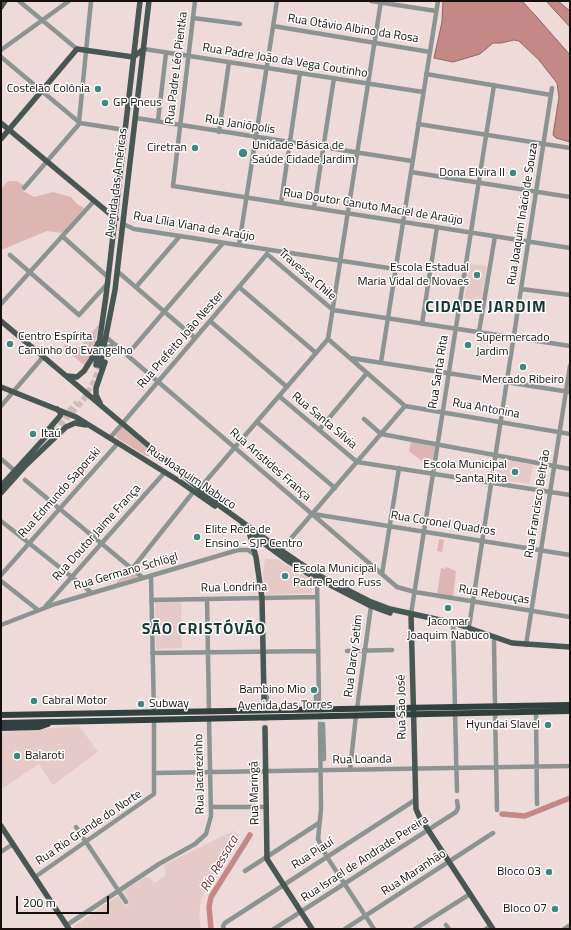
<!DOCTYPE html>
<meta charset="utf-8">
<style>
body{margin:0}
#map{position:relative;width:571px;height:930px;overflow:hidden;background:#eddad9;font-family:"Titillium Web",sans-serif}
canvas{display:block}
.frame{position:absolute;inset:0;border:2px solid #16100f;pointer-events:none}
.scale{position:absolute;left:16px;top:896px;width:93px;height:18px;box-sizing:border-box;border:2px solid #16100f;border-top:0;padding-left:5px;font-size:12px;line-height:14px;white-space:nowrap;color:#16100f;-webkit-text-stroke:3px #fff;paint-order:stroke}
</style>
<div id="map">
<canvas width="571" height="930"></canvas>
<div class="frame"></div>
<div class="scale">200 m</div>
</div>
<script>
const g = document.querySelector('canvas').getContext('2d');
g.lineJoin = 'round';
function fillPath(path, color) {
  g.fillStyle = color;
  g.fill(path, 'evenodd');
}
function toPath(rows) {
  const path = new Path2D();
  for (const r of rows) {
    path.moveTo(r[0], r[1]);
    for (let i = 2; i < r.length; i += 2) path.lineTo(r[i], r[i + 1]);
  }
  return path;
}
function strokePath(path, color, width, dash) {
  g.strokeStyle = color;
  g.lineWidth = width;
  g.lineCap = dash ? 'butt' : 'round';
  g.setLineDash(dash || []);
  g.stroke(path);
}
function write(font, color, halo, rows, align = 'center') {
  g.font = font + ' "Titillium Web",sans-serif';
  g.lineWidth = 3;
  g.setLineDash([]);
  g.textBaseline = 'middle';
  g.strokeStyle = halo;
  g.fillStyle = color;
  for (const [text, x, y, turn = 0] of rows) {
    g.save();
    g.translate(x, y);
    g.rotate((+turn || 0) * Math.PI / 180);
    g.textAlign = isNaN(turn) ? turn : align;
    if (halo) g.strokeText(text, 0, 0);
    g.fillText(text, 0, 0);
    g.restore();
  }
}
const built = toPath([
 [470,264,487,266,481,305,464,302],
 [500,459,533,465,530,484,497,479],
 [265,559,276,559,311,579,312,593,266,595,263,573],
 [155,602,181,602,182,648,156,649],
 [79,726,98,752,53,785,39,764,1,789,1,732],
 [233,831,239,835,212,877,201,900,199,914,201,929,75,929,74,926,118,896,125,906,130,904,123,891,146,877,151,879,155,883,166,875,164,865]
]);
const green = toPath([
 [8,181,16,181,24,185,21,188,23,191,34,197,53,192,71,197,77,204,84,208,63,233,47,231,1,250,1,189],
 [100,323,92,352,85,366,63,347,66,344,73,348,79,348],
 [121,428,123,428,150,451,150,456,146,456,117,438,116,435],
 [411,441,435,445,431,468,409,451],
 [439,539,444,540,442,552,437,551],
 [446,567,456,571,453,597,437,594,441,568,445,569],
 [128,569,138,577,115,584]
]);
const water = toPath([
 [443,1,522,1,535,15,570,55,570,142,556,138,553,135,559,97,557,83,539,60,519,41,514,40,501,43,493,43,480,54,453,62,434,58,442,22,443,1],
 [546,1,558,1,570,11,570,27,546,1]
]);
const river = toPath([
 [502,814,525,816,570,798],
 [211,929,209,907,211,897,250,835]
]);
const minorTunnel = toPath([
 [319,702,320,724]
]);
const majorTunnel = toPath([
 [52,430,77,402],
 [55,432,84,399,94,381,100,366],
 [264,699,265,728]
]);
const minor = toPath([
 [19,1,77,49],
 [195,1,173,186,570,248],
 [371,1,436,11],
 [193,18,240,24],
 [273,26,430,52],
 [144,49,423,92],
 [1,50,69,1],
 [1,57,80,123,125,130],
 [426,74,551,95],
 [136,118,412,161],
 [158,121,166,53],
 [79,122,91,1],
 [418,124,570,148],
 [219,132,229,62],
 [411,172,570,197],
 [24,188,80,123],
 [281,203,300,73],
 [314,208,334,78],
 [123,224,134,229,395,269],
 [62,236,108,277],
 [239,245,277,1],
 [267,254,333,310],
 [10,255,79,315,108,283],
 [117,271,195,338],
 [136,287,180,236],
 [239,287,316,353],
 [521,289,570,295],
 [1,304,94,201],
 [333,310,570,346],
 [210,321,287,387],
 [422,324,437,227],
 [479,332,495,236],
 [106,337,397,587,415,592,570,617],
 [328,339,405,406,570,434],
 [107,347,116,345],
 [127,355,223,243],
 [350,358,570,392],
 [381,362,438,1],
 [279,396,357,462,570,495],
 [1,406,43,357],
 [364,419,381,434,570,469],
 [257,422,335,488],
 [319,430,367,373],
 [110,438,267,254],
 [1,459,15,471],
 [25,480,143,578],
 [199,489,328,339,381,1],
 [313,514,570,555],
 [1,521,92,593],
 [281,550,405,406],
 [132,569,194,491],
 [382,574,399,468],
 [1,575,118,443],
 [151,576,154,713],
 [317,578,319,702],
 [1,581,38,610],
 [207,599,209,712],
 [151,600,317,597],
 [45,607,165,472],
 [411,614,494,85],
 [1,625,55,604,238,550,248,550,255,555],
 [453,626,455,707],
 [469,627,552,88],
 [494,641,495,706],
 [526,645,570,366],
 [347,651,392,650],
 [152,653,318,651],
 [316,696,316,710],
 [267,697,267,711],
 [357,709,371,606],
 [495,712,497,810],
 [536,712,537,804],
 [455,713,457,791],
 [320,724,321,809,318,839,327,857,374,929],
 [320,759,324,759,323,724],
 [350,770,356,715],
 [155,773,570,766],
 [211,807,266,807],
 [76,827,126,902],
 [1,852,10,846],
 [245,871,319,823],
 [35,877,154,794,154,720],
 [67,925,159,864,195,844,206,834,211,816,209,719],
 [446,925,449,929],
 [224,929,223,926,225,923,415,800],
 [274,929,456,812,458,808,457,801],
 [345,929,493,833],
 [415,929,470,894],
 [486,929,491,926],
 [564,929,570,925]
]);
const major = toPath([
 [1,7,5,1],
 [1,123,116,219],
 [1,139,77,49,133,57,144,49],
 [1,321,220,506,285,553,316,574,369,601,390,609,454,623,512,643,570,647],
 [96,365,106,296,140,1],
 [100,366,115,290,149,1],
 [67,376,77,377,84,371,91,360,98,343],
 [1,387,76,417,179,481,215,506],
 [100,403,96,395,96,388,105,362],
 [47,431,60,416,61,413,57,409],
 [24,467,66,427,75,423,86,425],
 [1,486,52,430],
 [1,493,26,465],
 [242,527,288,561,307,573,371,606,390,613],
 [249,532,256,557,262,598,264,699],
 [411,614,416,809,419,816,493,929],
 [265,728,267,859,312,929],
 [1,826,69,929]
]);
const highway = toPath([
 [1,715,570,705],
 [1,723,570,711],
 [1,728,39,727,48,724]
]);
const markers = [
 [98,89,4,"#408782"],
 [105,103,4,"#408782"],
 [195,148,4,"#408782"],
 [243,153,5,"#408782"],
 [513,173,4,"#408782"],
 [477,275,4,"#408782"],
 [10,344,4,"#408782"],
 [468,345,4,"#408782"],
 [523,367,4,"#408782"],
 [33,434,4,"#408782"],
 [515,472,4,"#408782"],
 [197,537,4,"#408782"],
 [285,576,4,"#408782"],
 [448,608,4,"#408782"],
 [314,690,4,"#408782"],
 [34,701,4,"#408782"],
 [141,704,4,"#408782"],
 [548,725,4,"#408782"],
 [17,756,4,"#408782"],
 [549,872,4,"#408782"],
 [555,909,4,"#408782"]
];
const streetNames = [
 ["Rua Otávio Albino da Rosa",353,29,9],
 ["Rua Padre João da Vega Coutinho",285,61,9],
 ["Rua Padre Léo Pientka",177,68,-83],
 ["Rua Janiópolis",240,125,9],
 ["Avenida das Américas",117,183,-83],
 ["Rua Doutor Canuto Maciel de Araújo",373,207,9],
 ["Rua Joaquim Inácio de Souza",523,214,-81],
 ["Rua Lília Viana de Araújo",194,227,10],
 ["Travessa Chile",307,275,41],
 ["Rua Prefeito João Nester",181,340,-49],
 ["Rua Santa Rita",439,372,-81],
 ["Rua Antonina",486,409,10],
 ["Rua Santa Sílvia",324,421,40],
 ["Rua Aristides França",270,465,41],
 ["Rua Joaquim Nabuco",191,478,34],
 ["Rua Edmundo Saporski",60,493,-48],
 ["Rua Francisco Beltrão",538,504,-81],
 ["Rua Coronel Quadros",443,524,9],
 ["Rua Doutor Jaime França",97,533,-48],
 ["Rua Germano Schlögl",126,572,-16],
 ["Rua Londrina",234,588,-1],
 ["Rua Rebouças",494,595,9],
 ["Rua Darcy Setim",354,656,-83],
 ["Avenida das Torres",285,706,-1],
 ["Rua São José",402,707,-91],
 ["Rua Loanda",362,760,-1],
 ["Rua Jacarezinho",200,774,-91],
 ["Rua Maringá",255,793,-91],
 ["Rua Rio Grande do Norte",89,828,-34],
 ["Rua Piauí",313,854,-33],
 ["Rua Israel de Andrade Pereira",365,859,-33],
 ["Rua Maranhão",414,873,-33]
];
const poiNames = [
 ["Costelão Colônia",90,89,"right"],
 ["GP Pneus",113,103],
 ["Unidade Básica de",252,146],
 ["Saúde Cidade Jardim",252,160],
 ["Ciretran",187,148,"right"],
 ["Dona Elvira II",505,173,"right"],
 ["Escola Estadual",469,268,"right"],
 ["Maria Vidal de Novaes",469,282,"right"],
 ["Centro Espírita",18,337],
 ["Caminho do Evangelho",18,351],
 ["Supermercado",476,338],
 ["Jardim",476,352],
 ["Mercado Ribeiro",523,380,"center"],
 ["Itaú",41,434],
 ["Escola Municipal",507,465,"right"],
 ["Santa Rita",507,479,"right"],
 ["Elite Rede de",205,530],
 ["Ensino - SJP Centro",205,544],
 ["Escola Municipal",293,569],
 ["Padre Pedro Fuss",293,583],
 ["Jacomar",448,622,"center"],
 ["Joaquim Nabuco",448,636,"center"],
 ["Bambino Mio",306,690,"right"],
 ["Cabral Motor",42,701],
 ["Subway",149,704],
 ["Hyundai Slavel",540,725,"right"],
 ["Balaroti",25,756],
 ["Bloco 03",541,872,"right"],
 ["Bloco 07",547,909,"right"]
];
const waterNames = [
 ["Rio Ressaca",220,864,-60]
];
const districtNames = [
 ["CIDADE JARDIM",486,308],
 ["SÃO CRISTÓVÃO",204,630]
];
fillPath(built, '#e5cac8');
fillPath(green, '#ddb6b3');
fillPath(water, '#c48986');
strokePath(water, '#906562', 1);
strokePath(river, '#c48986', 5.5);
strokePath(minorTunnel, '#cdbcbb', 4.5, [4.5, 2]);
strokePath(majorTunnel, '#cdbcbb', 5.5, [5.5, 3]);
strokePath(minor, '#8c9493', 4.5);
strokePath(major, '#485654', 5.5);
strokePath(highway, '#30403f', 6);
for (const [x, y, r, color] of markers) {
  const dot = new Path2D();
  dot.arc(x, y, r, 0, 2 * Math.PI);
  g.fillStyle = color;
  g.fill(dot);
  strokePath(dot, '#fff', 1.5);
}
write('12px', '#16100f', '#fff', streetNames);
write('12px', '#16100f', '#fff', poiNames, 'left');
write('italic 13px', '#6f2627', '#fff', waterNames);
g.letterSpacing = '1px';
write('bold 16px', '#163835', '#fff', districtNames);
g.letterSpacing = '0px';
</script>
